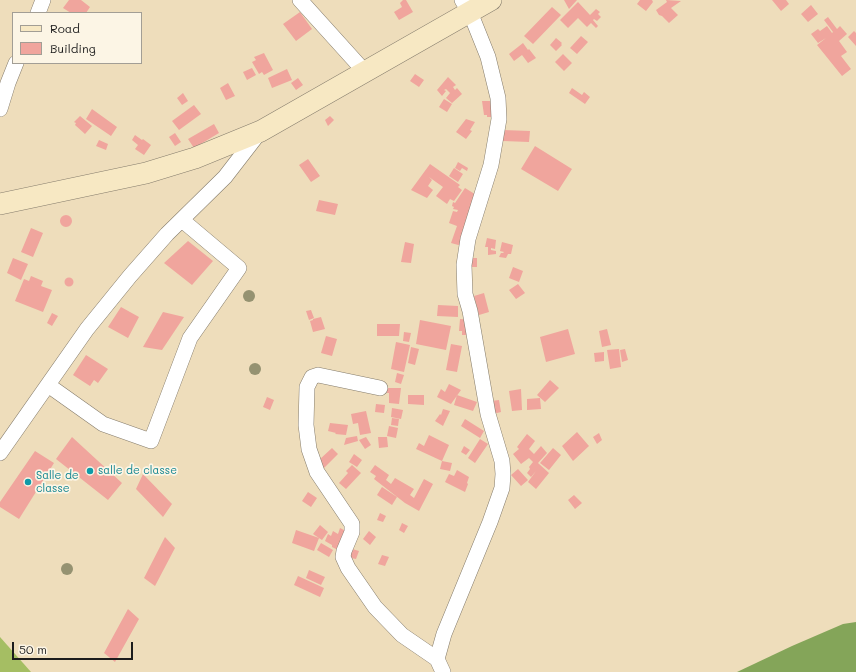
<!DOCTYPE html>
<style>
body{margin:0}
#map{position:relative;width:856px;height:672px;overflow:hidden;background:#edb;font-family:Mali,sans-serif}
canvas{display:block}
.legend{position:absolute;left:12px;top:12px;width:130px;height:52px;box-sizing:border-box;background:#fcf5e5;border:1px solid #a29e95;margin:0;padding:5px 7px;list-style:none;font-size:12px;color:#1c1c1c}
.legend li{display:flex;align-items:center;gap:8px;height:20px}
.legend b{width:20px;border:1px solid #a29e95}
.scale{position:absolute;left:12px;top:642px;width:121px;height:18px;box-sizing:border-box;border:2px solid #1c1c1c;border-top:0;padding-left:5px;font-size:12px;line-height:14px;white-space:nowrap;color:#1c1c1c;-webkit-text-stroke:3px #fcf5e5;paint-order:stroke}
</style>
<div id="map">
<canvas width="856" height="672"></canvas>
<ul class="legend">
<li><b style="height:5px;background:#f7e8c3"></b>Road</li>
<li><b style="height:11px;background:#f0a59d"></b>Building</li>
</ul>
<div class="scale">50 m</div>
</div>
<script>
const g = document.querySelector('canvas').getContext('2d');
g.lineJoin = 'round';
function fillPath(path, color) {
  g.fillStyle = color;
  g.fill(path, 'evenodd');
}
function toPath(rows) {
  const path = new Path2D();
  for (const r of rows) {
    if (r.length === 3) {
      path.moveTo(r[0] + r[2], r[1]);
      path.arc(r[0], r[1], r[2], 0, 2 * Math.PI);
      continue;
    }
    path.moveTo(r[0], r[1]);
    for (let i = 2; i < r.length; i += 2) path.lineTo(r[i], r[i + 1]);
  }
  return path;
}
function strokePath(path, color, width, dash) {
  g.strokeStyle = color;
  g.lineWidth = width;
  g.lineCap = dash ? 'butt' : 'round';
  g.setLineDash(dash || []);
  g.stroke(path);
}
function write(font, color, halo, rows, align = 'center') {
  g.font = font + ' Mali,sans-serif';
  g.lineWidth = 3.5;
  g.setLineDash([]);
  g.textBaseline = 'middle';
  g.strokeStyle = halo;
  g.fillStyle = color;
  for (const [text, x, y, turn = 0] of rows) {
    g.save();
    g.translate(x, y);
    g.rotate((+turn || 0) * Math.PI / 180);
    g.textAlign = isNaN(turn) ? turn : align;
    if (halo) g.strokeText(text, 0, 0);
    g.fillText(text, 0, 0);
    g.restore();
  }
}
const green = toPath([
 [0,637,31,672,0,672]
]);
const forest = toPath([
 [856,622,856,672,737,672,792,646,843,624]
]);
const building = toPath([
 [69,0,81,0,90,7,86,13,71,13,63,8],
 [403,0,406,0,413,12,399,20,394,12,402,7,400,3],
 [564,0,577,0,569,9],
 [640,0,652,0,653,2,646,11,637,4],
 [666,0,681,1,671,8,678,15,669,23,662,16,659,15,656,10,667,2],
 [772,0,786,0,789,4,781,11],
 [578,2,590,15,596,9,600,12,598,14,601,17,597,21,594,19,593,20,598,26,596,28,591,23,587,27,578,18,568,28,560,20],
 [811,5,818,14,808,22,801,14],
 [552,7,561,15,533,44,524,36],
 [300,12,312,29,296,41,283,24],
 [828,17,837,29,840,26,847,34,839,41,847,52,841,56,851,69,842,76,817,45,826,38,818,43,811,34,818,29,820,31,827,26,832,33,833,32,824,20],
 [854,31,856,33,856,46,848,37],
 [581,36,588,42,577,54,570,48],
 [556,38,562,43,561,44,562,45,556,51,550,45],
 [523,43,528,50,529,49,536,58,528,63,522,55,514,61,509,54],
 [264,53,273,70,264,75,262,72,259,74,252,62,256,60,254,57],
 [563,54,572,63,564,71,555,62],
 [252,68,256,75,247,80,243,72],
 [287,69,292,80,272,88,268,78],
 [415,74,424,80,419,87,410,81],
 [448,77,456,85,453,87,455,90,457,88,462,94,452,103,446,98,450,93,446,89,444,90,446,91,442,96,437,90],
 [298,78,303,85,296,90,291,83],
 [228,83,235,96,226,100,220,88],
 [572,88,582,95,584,92,590,97,585,104,569,93],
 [183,93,188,101,182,105,177,98],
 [444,99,452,104,447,112,439,107],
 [482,101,494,101,492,117,487,117,487,115,484,115],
 [194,105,201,114,179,130,172,121],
 [92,109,117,127,111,136,86,119],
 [80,116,92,126,85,134,75,125,76,123,74,122],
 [330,116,334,120,328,126,325,120],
 [466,119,475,122,470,130,472,131,466,139,456,132],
 [214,124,219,133,194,148,188,139],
 [503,130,530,131,529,142,503,141],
 [175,133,181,142,175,146,169,137],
 [135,135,142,140,143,139,151,145,144,155,135,149,138,145,132,140],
 [99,140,108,144,106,150,96,146],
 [535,146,572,169,558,191,521,169],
 [308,159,320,176,311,182,299,165],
 [458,162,468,168,467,171,462,168,460,171,455,168],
 [430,164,460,185,458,187,462,190,454,201,450,199,447,204,436,196,443,187,429,177,432,180,428,186,433,190,427,198,411,190],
 [454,168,463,174,458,182,449,176],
 [465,188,478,196,462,246,451,243,457,226,449,223,453,211,457,212,458,210,453,209,454,207,452,206,453,202,455,203],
 [319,200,338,204,335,215,316,211],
 [66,221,6],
 [31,228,43,233,33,257,21,252],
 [487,238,496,240,495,249,491,248,491,250,496,251,496,254,488,255,488,247,485,247],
 [188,241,213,261,192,285,164,263],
 [405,242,414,244,411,263,401,262],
 [502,242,513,245,511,254,508,254,506,258,499,257,501,253,503,253,504,252,500,251],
 [13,258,28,264,21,280,7,273],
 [470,258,477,258,477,267,469,267],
 [513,267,523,271,519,282,509,278],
 [31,276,43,281,41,286,52,290,43,312,15,301,24,279,29,281],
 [69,282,4.5],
 [518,284,525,293,516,299,509,290],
 [484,293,489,312,479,315,474,296],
 [438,305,458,306,458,317,437,316],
 [121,307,139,317,128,338,108,327],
 [311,310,314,318,309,320,306,311],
 [163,312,184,317,162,350,143,347],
 [52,313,58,316,52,326,47,323],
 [321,317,325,329,313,332,310,321,313,320,313,319],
 [460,319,471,320,467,335,462,335,462,331,459,331],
 [420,320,451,326,446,350,416,344],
 [377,324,400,324,399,336,377,336],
 [568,329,575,354,546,362,540,337],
 [607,329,611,345,602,347,599,331],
 [404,332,411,333,409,342,403,341],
 [326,336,337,339,332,356,321,353],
 [396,342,410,345,404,372,391,369],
 [451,344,462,346,457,372,446,370],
 [411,347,419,349,415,365,408,363],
 [619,349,621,367,610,369,607,350],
 [625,349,628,360,622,362,620,350],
 [604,352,604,361,595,362,594,353],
 [86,355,108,369,98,383,94,380,90,386,73,375],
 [397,373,404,375,401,384,395,382],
 [550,380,559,388,545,402,537,395],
 [449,384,461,390,451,404,437,397,441,389,445,392],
 [387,388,401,388,399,404,389,403,389,393,387,393],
 [521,389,522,410,512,411,509,391],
 [408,395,424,395,424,405,408,404],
 [457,395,477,402,473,411,454,405],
 [267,397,274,400,270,410,263,407],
 [540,398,541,409,527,410,527,399],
 [499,400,501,412,493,414,491,401],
 [376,404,385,405,384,413,375,412],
 [392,408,403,410,401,419,391,417],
 [443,409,450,411,443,426,435,421,440,414,441,415],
 [366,411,371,433,360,435,358,423,353,424,351,414],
 [392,418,399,419,398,426,391,425],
 [465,419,484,431,480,438,461,426],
 [330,423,348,425,346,435,335,434,336,433,328,431],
 [389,426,398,428,396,438,387,436],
 [577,432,589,446,573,461,562,446],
 [599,433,602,440,597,444,593,437],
 [527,434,535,441,529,449,534,454,541,446,547,453,538,463,549,473,536,489,528,482,536,471,531,477,527,473,530,469,529,467,533,462,529,458,521,464,513,454,519,449,517,447],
 [429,435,449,445,442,461,416,449,419,443,424,446],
 [357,436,358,441,344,445,346,438],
 [72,437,122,483,108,500,56,459],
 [366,437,371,445,365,449,359,440],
 [378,437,387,437,388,447,379,448],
 [480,439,488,444,475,463,468,458],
 [464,446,470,450,466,455,461,452],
 [332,448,338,454,324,468,319,460],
 [553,448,561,455,549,470,540,463],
 [35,451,54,463,19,519,0,507,0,502],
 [354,454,362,460,357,467,349,462],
 [442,461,452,463,450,471,440,469],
 [352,465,361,473,346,489,339,483,348,473,346,471],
 [375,465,389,475,386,480,391,484,395,478,414,489,410,495,414,498,424,479,433,484,419,511,405,503,374,479,376,476,370,472],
 [518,469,528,480,521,486,511,475],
 [457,470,469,477,467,483,468,484,465,492,445,482,449,474,454,476],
 [143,474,172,504,163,517,136,489],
 [382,487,397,497,392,505,377,495],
 [308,492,317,498,311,507,302,501],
 [574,495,582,503,575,509,568,500],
 [380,513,386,516,383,522,377,520],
 [402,523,408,526,404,533,399,530],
 [320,525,328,532,322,540,313,534],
 [340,528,348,532,340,551,332,547,332,545,325,541,328,534,331,536,333,531,338,534],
 [296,530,319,538,314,551,292,543],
 [369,531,376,537,370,545,363,539],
 [165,537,175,548,155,586,144,578],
 [321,543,333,550,329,557,317,550],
 [349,548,359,551,356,559,346,557],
 [382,555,389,557,385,566,378,564],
 [309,570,325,577,321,585,306,578],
 [298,576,324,588,320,597,294,585],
 [128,609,139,619,115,662,104,653]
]);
const street = toPath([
 [300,0,365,72],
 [38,13,43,0],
 [0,109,8,83,16,63],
 [48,385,103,424,151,441,190,338,239,268,182,220],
 [380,388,318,375,312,377,307,387,306,425,309,449,317,472,352,524,352,532,344,551,343,557,348,568,375,607,402,635,437,659,443,672],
 [0,453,87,329,130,276,167,234,225,177,259,133],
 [437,659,444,634,490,522,502,488,503,474,502,461,488,414,470,311,465,294,464,265,468,239,491,165,499,119,498,98,488,57,470,12,462,0]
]);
const secondary = toPath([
 [0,204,146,173,195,158,261,131,491,0]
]);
const trees = [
 [249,296],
 [255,369],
 [67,569]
];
const markers = [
 [90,471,4,"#0f9aa8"],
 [28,482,4,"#0f9aa8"]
];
const cultureNames = [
 ["salle de classe",98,471],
 ["Salle de",36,476],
 ["classe",36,489]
];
fillPath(green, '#a5be63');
fillPath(forest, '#84a559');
fillPath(building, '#f0a59d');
strokePath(street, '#857c6c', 16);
strokePath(secondary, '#857c6c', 22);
strokePath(street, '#fff', 15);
strokePath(secondary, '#f7e8c3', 21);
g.fillStyle = '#959271';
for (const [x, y] of trees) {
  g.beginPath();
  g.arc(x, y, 6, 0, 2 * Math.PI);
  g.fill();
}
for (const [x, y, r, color] of markers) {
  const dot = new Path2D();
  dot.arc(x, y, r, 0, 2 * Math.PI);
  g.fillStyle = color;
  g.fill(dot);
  strokePath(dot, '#fcf5e5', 1.5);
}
write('11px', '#0d838f', '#fcf5e5', cultureNames, 'left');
</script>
